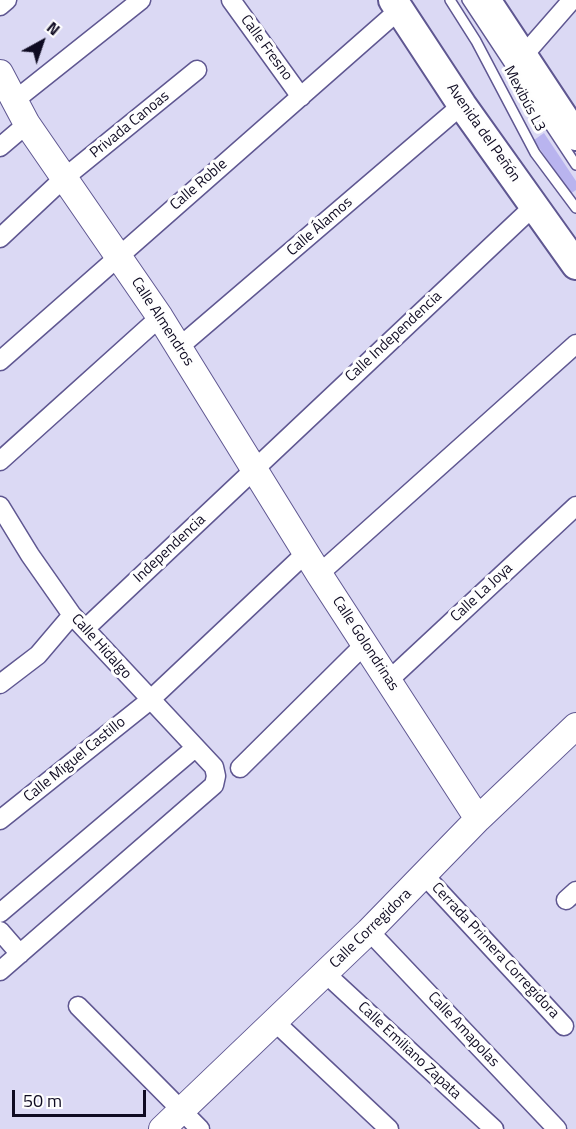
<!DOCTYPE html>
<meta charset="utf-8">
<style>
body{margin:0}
#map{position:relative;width:576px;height:1129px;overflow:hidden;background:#dbd9f4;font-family:"Titillium Web",sans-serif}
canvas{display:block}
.north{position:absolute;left:12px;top:12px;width:60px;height:60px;-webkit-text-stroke:4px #fefefe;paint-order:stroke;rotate:40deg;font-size:16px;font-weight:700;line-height:24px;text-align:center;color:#0f0b22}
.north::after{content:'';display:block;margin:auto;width:21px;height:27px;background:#0f0b22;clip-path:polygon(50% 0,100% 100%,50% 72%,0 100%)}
.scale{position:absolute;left:12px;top:1090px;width:134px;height:27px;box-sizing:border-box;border:3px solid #0f0b22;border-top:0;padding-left:8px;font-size:18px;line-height:21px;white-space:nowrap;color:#0f0b22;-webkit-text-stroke:4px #fefefe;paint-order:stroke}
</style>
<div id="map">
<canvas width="576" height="1129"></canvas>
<div class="north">N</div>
<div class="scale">50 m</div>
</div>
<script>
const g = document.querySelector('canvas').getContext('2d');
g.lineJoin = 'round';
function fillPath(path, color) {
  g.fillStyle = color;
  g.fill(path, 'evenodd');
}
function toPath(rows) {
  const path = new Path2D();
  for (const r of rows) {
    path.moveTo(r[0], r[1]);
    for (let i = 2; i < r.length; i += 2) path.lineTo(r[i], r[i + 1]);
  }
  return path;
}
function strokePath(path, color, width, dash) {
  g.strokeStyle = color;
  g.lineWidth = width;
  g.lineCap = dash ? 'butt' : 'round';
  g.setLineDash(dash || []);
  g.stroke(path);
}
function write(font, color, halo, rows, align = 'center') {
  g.font = font + ' "Titillium Web",sans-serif';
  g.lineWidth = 6;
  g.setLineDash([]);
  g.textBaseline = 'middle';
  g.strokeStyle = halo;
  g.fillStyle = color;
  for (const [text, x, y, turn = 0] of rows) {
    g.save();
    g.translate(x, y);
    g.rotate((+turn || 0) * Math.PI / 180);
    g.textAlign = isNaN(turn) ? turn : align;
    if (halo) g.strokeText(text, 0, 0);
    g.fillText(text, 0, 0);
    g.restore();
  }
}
const building = toPath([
 [544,133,576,181,576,190,570,194,534,140]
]);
const lane = toPath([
 [450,0,476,41,535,153,576,208],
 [467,0,576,165]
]);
const street = toPath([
 [231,0,301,97],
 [0,6,7,0],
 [523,56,572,0],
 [14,101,141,0],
 [0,147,27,124],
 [0,238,63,179,197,70],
 [178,348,462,105],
 [0,361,399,10],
 [0,461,160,317],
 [0,506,30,555,72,615,214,767,216,776,214,785,0,971],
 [319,574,576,344],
 [85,629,534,206],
 [388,681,576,506],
 [0,684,38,655,72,615],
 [240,768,366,643],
 [0,820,149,701,306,553],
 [425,876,564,1026],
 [566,900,576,891],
 [0,913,195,748],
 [0,931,20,954],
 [369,931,557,1129],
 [325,973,494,1129],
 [78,1006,200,1129],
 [274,1021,389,1129]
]);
const secondary = toPath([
 [0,73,27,124,160,317,319,574,478,819],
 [162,1129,369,931,478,819,576,726]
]);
const primary = toPath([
 [393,0,462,105,576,265],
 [486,0,576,136]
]);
const streetNames = [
 ["Calle Fresno",266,48,54],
 ["Mexibús L3",524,99,62],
 ["Privada Canoas",130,125,-39],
 ["Avenida del Peñón",483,133,55],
 ["Calle Roble",199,185,-41],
 ["Calle Álamos",320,227,-41],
 ["Calle Almendros",162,322,57],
 ["Calle Independencia",394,337,-43],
 ["Independencia",170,549,-43],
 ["Calle La Joya",482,593,-43],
 ["Calle Golondrinas",365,644,57],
 ["Calle Hidalgo",101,647,48],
 ["Calle Miguel Castillo",75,760,-39],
 ["Calle Corregidora",371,929,-44],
 ["Cerrada Primera Corregidora",495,951,47],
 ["Calle Amapolas",463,1030,47],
 ["Calle Emiliano Zapata",409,1051,43]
];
fillPath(building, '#b9b4ef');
strokePath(lane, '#5f5791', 12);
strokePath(street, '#5f5791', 21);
strokePath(secondary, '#5f5791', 28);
strokePath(primary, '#5f5791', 32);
strokePath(lane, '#fff', 9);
strokePath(street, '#fff', 18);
strokePath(secondary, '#fff', 26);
strokePath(primary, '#fff', 28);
write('15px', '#0f0b22', '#fefefe', streetNames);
</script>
